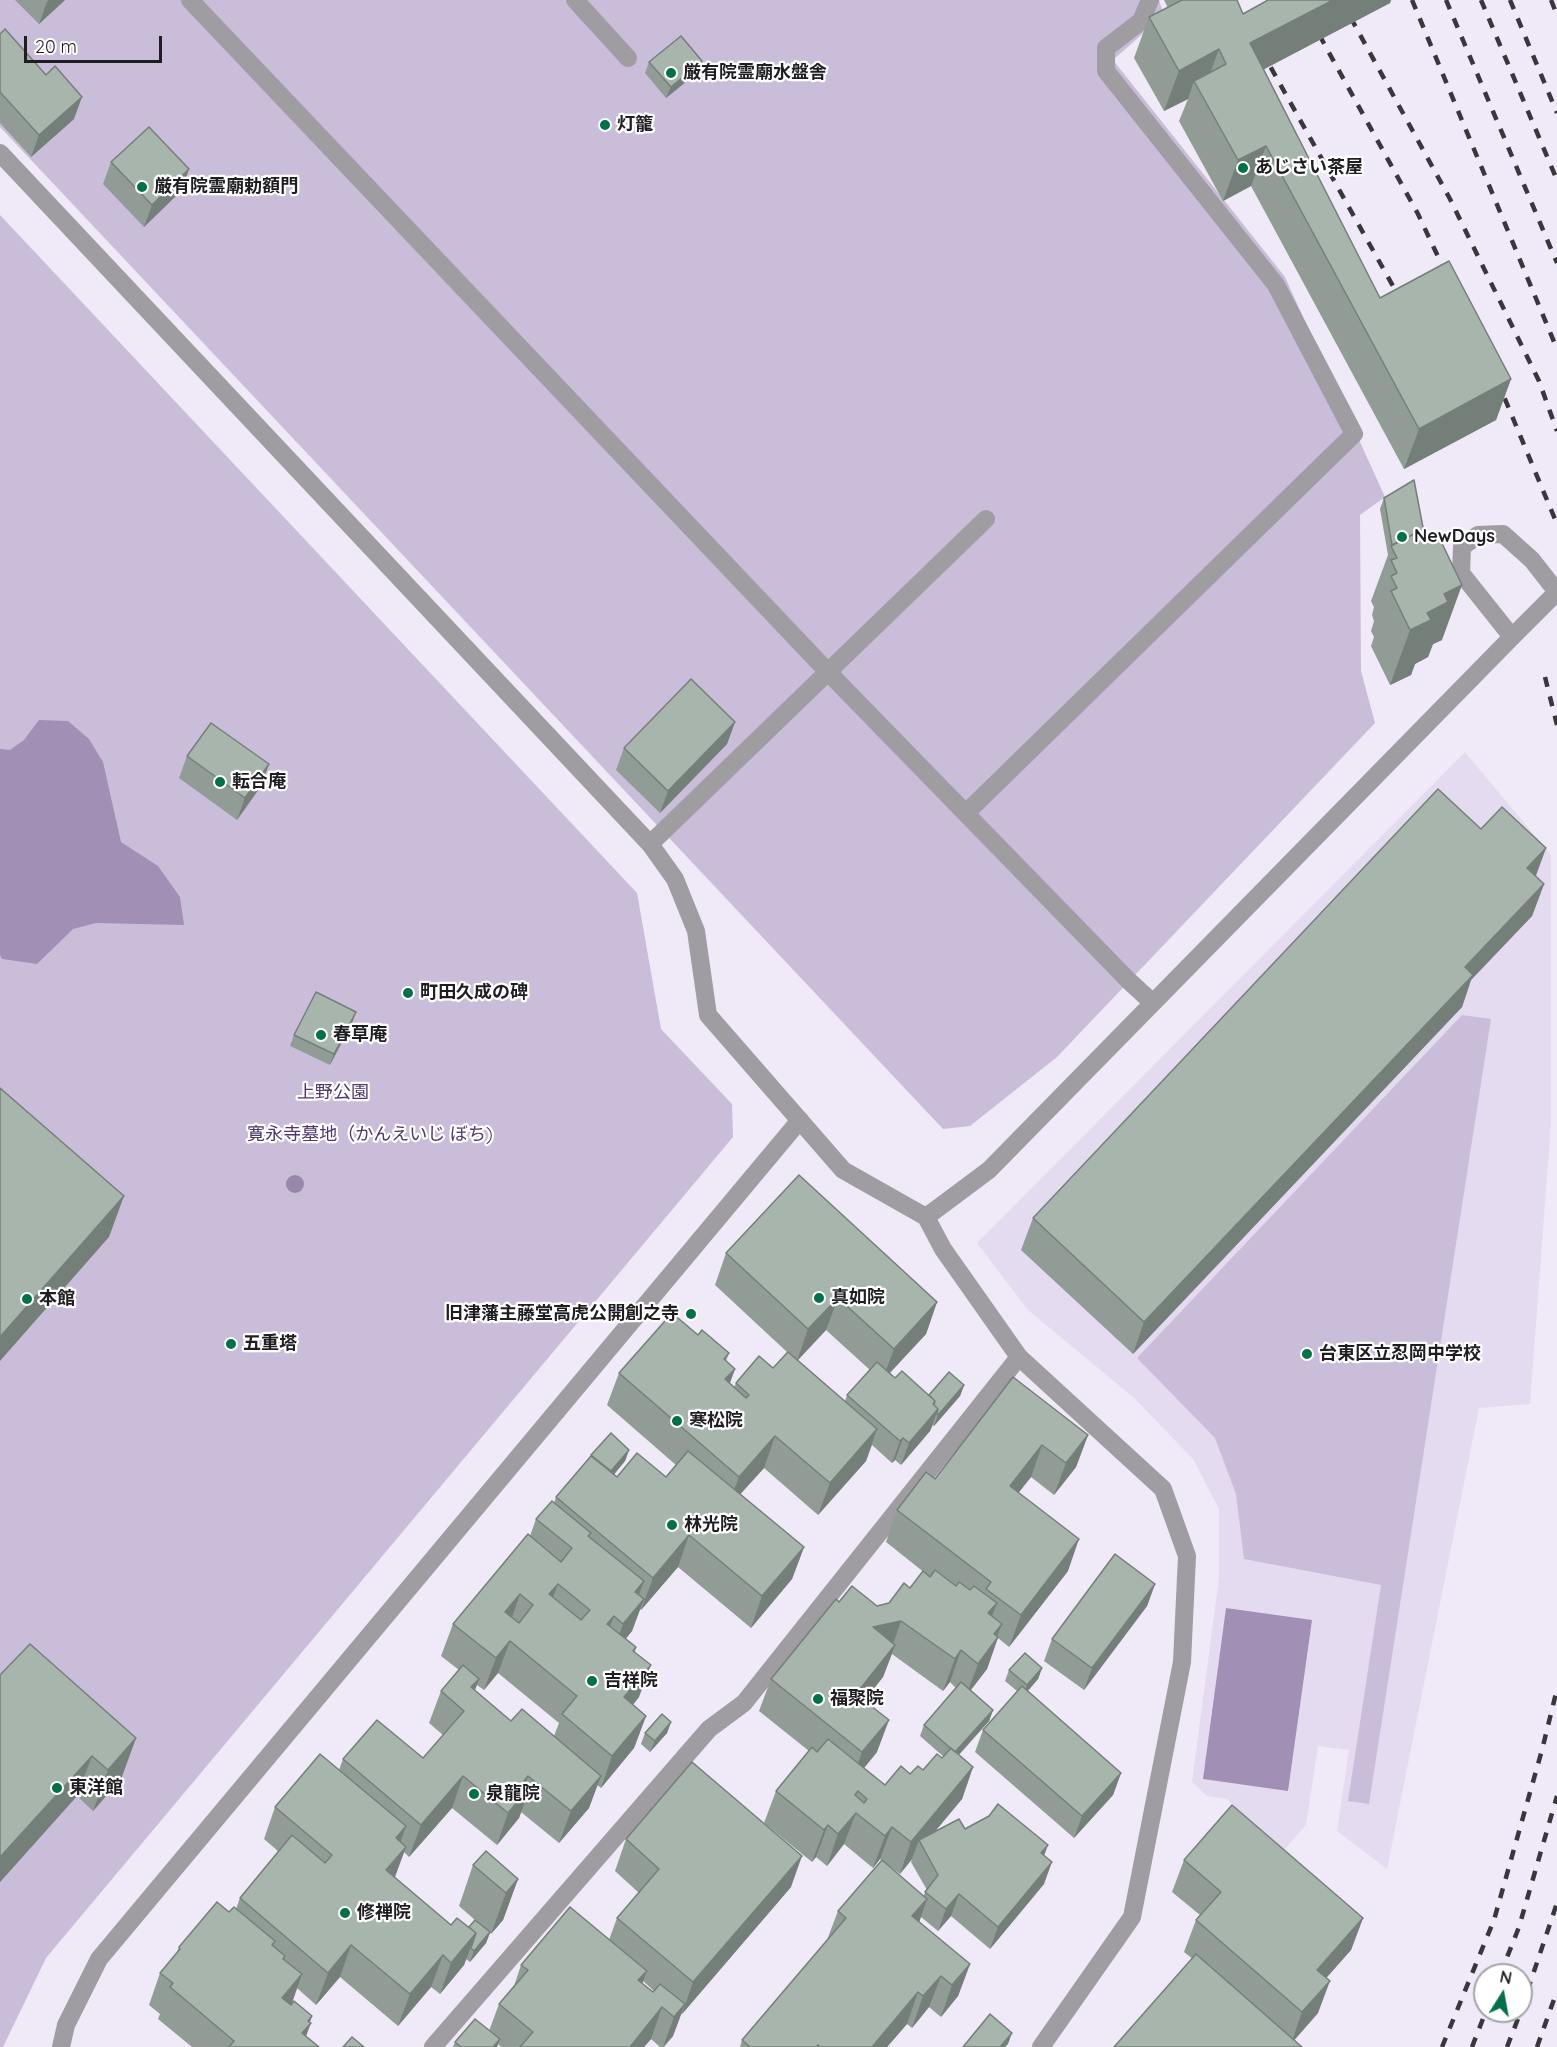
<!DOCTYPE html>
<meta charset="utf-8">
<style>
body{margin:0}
#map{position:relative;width:1557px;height:2047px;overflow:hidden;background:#f0e9f7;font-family:Quicksand,sans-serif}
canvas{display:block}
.north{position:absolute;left:1473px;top:1963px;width:60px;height:60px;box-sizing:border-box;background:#fff;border:2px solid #a5a5a7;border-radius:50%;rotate:11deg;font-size:16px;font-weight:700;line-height:24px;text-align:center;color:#1f1d22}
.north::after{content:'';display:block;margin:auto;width:21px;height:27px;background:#037049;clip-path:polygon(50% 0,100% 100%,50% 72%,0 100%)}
.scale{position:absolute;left:24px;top:36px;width:138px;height:27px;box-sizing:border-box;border:3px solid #1f1d22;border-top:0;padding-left:8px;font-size:18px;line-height:21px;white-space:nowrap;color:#1f1d22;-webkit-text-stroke:4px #fff;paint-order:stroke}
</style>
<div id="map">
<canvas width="1557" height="2047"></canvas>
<div class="north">N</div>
<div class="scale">20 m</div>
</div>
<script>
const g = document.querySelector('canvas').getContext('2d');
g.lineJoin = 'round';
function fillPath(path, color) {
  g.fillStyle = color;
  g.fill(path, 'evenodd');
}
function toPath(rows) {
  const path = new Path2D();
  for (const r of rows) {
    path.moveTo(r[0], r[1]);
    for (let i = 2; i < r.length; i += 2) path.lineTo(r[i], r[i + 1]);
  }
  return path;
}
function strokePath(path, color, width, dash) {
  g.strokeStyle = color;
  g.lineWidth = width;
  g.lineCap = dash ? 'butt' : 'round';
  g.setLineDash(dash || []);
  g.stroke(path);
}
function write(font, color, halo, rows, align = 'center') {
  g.font = font + ' Quicksand,"Noto Sans JP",sans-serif';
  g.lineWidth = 4.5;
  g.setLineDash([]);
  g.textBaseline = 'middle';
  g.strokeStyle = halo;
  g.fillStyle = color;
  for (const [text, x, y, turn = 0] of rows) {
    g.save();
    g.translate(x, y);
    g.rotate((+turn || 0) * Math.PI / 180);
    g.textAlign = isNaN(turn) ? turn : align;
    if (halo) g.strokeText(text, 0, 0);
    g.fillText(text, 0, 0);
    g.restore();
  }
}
const built = toPath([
 [1465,752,1551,855,1551,1123,1530,1404,1479,1408,1387,1869,1337,1831,1349,1750,1318,1746,1306,1825,1283,1851,1227,1799,1207,1796,1192,1782,1219,1578,1219,1509,1193,1459,1134,1398,1028,1310,977,1243]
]);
const green = toPath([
 [0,0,1159,0,1164,15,1113,60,1285,277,1385,497,1360,515,1361,671,1375,723,1057,1057,970,1126,943,1129,0,127],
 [0,215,637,893,661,1029,732,1104,733,1137,46,1958,3,2047,0,2047],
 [1462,1015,1491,1019,1369,1804,1348,1801,1381,1585,1244,1559,1236,1494,1215,1438,1137,1358]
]);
const water = toPath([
 [39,720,68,721,89,739,103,762,121,842,158,866,180,897,184,925,96,923,73,929,37,964,2,959,0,955,0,749,10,750,24,740],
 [1226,1608,1312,1620,1288,1791,1203,1779]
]);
const minor = toPath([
 [190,0,828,672,1129,981,1153,1003],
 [575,0,628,58],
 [0,153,650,844,675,879,696,931,708,1015,843,1170,926,1217,943,1249,1019,1357,1163,1489,1187,1556,1182,1662,1132,1917,1041,2047],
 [966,813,1354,434,1276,285,1106,71,1106,48,1141,21,1150,0],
 [650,844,986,519],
 [926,1217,989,1170,1512,637,1461,573,1462,547,1478,535,1503,534,1532,560,1557,592],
 [61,2047,66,2025,99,1959,800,1120],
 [433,2047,709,1729,744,1703,1019,1357]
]);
const rail = toPath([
 [1300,0,1418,214,1449,280],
 [1341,0,1450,199,1539,381,1557,431],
 [1412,0,1557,349],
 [1446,0,1557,263],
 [1481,0,1557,180],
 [1510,0,1557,113],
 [1551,0,1557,15],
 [1261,50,1403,304],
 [1497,380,1557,524],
 [1545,677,1557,725],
 [1500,1975,1519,1927,1557,1796],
 [1521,2010,1557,1903],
 [1442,2047,1494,1920,1542,1750,1557,1689],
 [1472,2047,1486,2011],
 [1507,2047,1521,2011],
 [1537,2047,1557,1991]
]);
const minorBridge = toPath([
 [1512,637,1557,592]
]);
const trees = [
 [295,1184]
];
const wall = toPath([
 [15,0,65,0,39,24],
 [1164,0,1237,0,1243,14,1268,0,1391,0,1390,3,1264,69,1380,298,1511,379,1496,420,1404,469,1251,186,1223,201,1179,121,1188,99,1164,111,1134,58,1149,17,1168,8],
 [0,34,74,119,31,157,0,123],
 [702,61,698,72,666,98,645,73,649,62],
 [111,162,189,169,181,191,144,227,103,184],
 [1384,498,1442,640,1433,644,1428,657,1415,664,1411,675,1390,685,1371,646,1374,637,1371,631,1374,621,1372,615,1374,607,1371,601,1388,555,1380,509],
 [735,722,727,744,660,813,616,770,624,748],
 [187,756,269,764,261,786,237,820,179,778],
 [1481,829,1546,848,1536,876,1544,884,1532,916,1471,980,1462,1007,1133,1354,1021,1250,1033,1218],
 [356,1012,352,1023,330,1065,290,1046,294,1035],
 [726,1253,937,1302,926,1334,890,1373,895,1378,929,1395,964,1385,960,1396,934,1426,933,1425,930,1431,901,1465,895,1460,892,1463,872,1445,866,1461,818,1515,764,1468,740,1494,804,1547,792,1579,751,1628,678,1567,641,1610,640,1609,632,1631,625,1639,636,1647,635,1652,639,1697,633,1705,646,1716,634,1748,601,1788,597,1785,589,1808,559,1843,521,1812,519,1818,497,1845,452,1808,409,1857,404,1852,395,1877,451,1925,469,1927,475,1920,459,1906,473,1865,518,1879,503,1920,491,1934,490,1933,486,1943,470,1962,466,1959,464,1965,440,1994,431,1987,398,2026,340,1977,316,2005,297,1988,291,2005,310,2022,306,2036,318,2047,192,2047,158,2019,160,2014,149,2005,160,1973,176,1954,179,1947,236,1909,240,1898,279,1852,264,1839,275,1807,339,1770,343,1759,423,1758,443,1735,429,1723,441,1691,459,1670,441,1656,453,1624,530,1536,536,1519,554,1503,556,1497,629,1450,625,1461,614,1474,617,1477,666,1477,676,1465,607,1405,619,1373,698,1335,729,1353,726,1361,735,1369,730,1383,734,1387,736,1383,773,1368,787,1352,715,1285],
 [826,1330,870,1370,847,1395,845,1401,798,1360],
 [498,1673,559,1723,554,1736,511,1721,475,1690,477,1685,484,1690],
 [1013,1377,1088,1435,1076,1467,1054,1495,1031,1477,1018,1492,1068,1571,1009,1647,998,1638,987,1669,971,1690,993,1710,989,1721,959,1755,973,1767,962,1799,935,1831,965,1829,1044,1856,1044,1884,990,1949,951,1916,938,1931,921,1917,919,1922,970,1964,958,1996,941,2017,929,2007,912,2028,907,2024,887,2047,740,2047,742,2040,827,1940,838,1911,923,1896,927,1890,911,1862,912,1859,900,1874,880,1859,873,1868,844,1844,827,1866,816,1857,812,1862,764,1823,776,1791,809,1751,759,1711,771,1679,839,1602,877,1606,889,1603,910,1588,930,1577,886,1542,897,1510,935,1479],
 [892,1654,943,1691,950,1682,956,1688,924,1725,920,1736,944,1757,923,1770,885,1785,864,1768,877,1752,864,1701,883,1677],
 [1155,1584,1147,1606,1084,1690,1044,1661,1052,1639],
 [1042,1668,1038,1679,1028,1691,1121,1773,1113,1795,1074,1838,975,1752,983,1730,1017,1691,1005,1681,1009,1670],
 [0,1675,136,1738,121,1779,93,1811,77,1796,0,1882],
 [671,1722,667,1733,650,1752,641,1744,645,1733],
 [626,1839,791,1887,682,2014,681,2014,673,2036,664,2047,660,2047,651,2039,644,2047,501,2047,498,2044,497,2047,453,2047,455,2042,489,2031,499,2004,514,1986,521,1965,609,1940,617,1918,639,1893,615,1871],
 [643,1981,654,1991,653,1992,642,1983],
 [1184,1860,1363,1918,1351,1950,1326,1978,1318,2013,1294,2040,1184,1952,1196,1920,1200,1915,1172,1892]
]);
const shadedWall = toPath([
 [49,0,65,0,39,24,47,2],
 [1333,0,1391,0,1390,3,1236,84,1250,43],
 [1219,49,1204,90,1194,81,1188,99,1164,111,1179,71],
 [702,61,698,72,666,98,671,87],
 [82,97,74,119,31,157,39,135],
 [1266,146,1251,186,1223,201,1238,160],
 [189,169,181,191,144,227,152,205],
 [1511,379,1496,420,1404,469,1419,429],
 [1462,585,1442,640,1433,644,1428,657,1415,664,1411,675,1390,685,1410,630,1427,613,1444,594],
 [735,722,727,744,660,813,668,791],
 [269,764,261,786,237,820,245,798],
 [1546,848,1534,880,1527,868],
 [1544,884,1532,916,1471,980,1462,1007,1133,1354,1144,1322,1465,967],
 [356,1012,352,1023,330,1065,334,1054],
 [124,1196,109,1237,0,1361,0,1337],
 [838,1298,826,1330,797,1361,808,1329],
 [937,1302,926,1334,882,1381,894,1349],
 [735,1369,723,1401,725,1379],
 [964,1385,960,1396,934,1426,938,1415],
 [935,1401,938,1409,930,1431,901,1465,909,1443],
 [877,1429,866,1461,818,1515,830,1483],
 [1088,1435,1076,1467,1054,1495,1066,1463],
 [775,1436,764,1468,727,1509,739,1477],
 [903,1438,895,1460,892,1463,900,1441],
 [1042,1445,1031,1477,999,1518,1010,1486],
 [629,1450,625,1461,607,1483,611,1471],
 [689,1535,678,1567,641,1610,653,1578],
 [1079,1539,1068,1571,1009,1647,1021,1615],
 [804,1547,792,1579,751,1628,762,1596],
 [644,1581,632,1613,635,1592],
 [558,1584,546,1616,549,1594],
 [1155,1584,1147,1606,1084,1690,1092,1668],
 [520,1594,509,1626,505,1612],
 [644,1599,632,1631,612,1656,623,1624],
 [997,1603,985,1634,988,1613],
 [614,1616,602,1648,607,1624],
 [901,1621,891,1650,895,1645,883,1677,844,1726,856,1694,873,1627],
 [1002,1624,995,1641,998,1637,987,1669,966,1696,978,1664,994,1634],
 [510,1641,498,1673,484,1690,496,1658],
 [961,1650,950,1682,943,1691,955,1659],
 [651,1665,639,1697,612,1729,624,1697],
 [1042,1668,1038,1679,1023,1696,1027,1685],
 [479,1679,467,1711,471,1687],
 [993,1710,989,1721,951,1763,955,1752],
 [646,1716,634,1748,601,1788,612,1756],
 [889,1720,877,1752,851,1784,862,1752],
 [671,1722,667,1733,650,1752,655,1741],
 [136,1738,121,1779,93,1811,108,1770],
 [92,1756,77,1796,0,1882,0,1857],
 [973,1767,962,1799,923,1846,919,1840,912,1859,900,1874,911,1842],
 [1121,1773,1113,1795,1074,1838,1082,1816],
 [463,1776,452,1808,409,1857,421,1825],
 [528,1776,520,1800,531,1786,519,1818,497,1845,508,1813,524,1781],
 [601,1776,589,1808,559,1843,571,1811],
 [856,1813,844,1844,827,1866,838,1834],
 [828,1825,816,1857,812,1862,824,1830],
 [406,1826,395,1858,396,1838],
 [892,1827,880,1859,873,1868,885,1836],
 [1048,1845,1040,1867,1041,1853],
 [406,1847,394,1879,386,1870],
 [802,1856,791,1887,682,2014,693,1982],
 [1052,1862,1044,1884,990,1949,998,1927],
 [518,1879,503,1920,491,1934,506,1893],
 [959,1894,951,1916,938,1931,946,1909],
 [927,1899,916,1931,912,1916],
 [1363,1918,1351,1950,1305,2002,1317,1970],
 [490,1932,486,1943,470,1962,474,1951],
 [476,1933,464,1965,440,1994,451,1963],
 [351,1945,340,1977,316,2005,328,1973],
 [443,1955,431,1987,398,2026,410,1994],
 [970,1964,958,1996,941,2017,952,1985],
 [647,1971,635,2003,638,1980],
 [302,1974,291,2006,282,1998],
 [941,1976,929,2007,912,2028,923,1996],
 [1330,1981,1318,2013,1291,2044,1302,2012],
 [918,1992,907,2024,887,2047,872,2047],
 [685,2004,673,2036,663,2047,674,2017],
 [662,2007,651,2039,644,2047,630,2047],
 [312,2016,309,2025,311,2023,302,2047,302,2033,308,2021],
 [1012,2033,1008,2044,1005,2047,1000,2047],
 [500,2039,497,2047,490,2047]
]);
const building = toPath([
 [1182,0,1237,0,1243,14,1268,0,1333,0,1250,43,1380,298,1449,261,1511,379,1419,429,1266,146,1238,160,1194,81,1226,64,1219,49,1179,71,1149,17,1182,0],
 [5,29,46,75,55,66,82,97,39,135,0,92,0,34,5,29],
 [681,36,702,61,671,87,649,62,681,36],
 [149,127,189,169,152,205,111,162,149,127],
 [1414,480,1425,538,1422,540,1418,532,1392,545,1384,498,1414,480],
 [1418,532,1422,540,1437,533,1462,585,1444,594,1448,602,1427,613,1431,620,1410,630,1391,591,1397,588,1391,576,1397,573,1391,560,1397,558,1391,546,1418,532],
 [691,679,735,722,668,791,624,748,691,679],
 [211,723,269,764,245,798,187,756,211,723],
 [1438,789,1481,829,1502,807,1546,848,1527,868,1544,884,1465,967,1473,975,1144,1322,1033,1218,1438,789],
 [316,992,356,1012,334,1054,294,1035,316,992],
 [0,1088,124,1196,0,1337,0,1088],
 [799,1175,937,1302,894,1349,838,1298,808,1329,726,1253,799,1175],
 [672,1313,698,1335,702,1330,729,1353,724,1359,735,1369,725,1379,746,1398,749,1395,736,1383,759,1356,773,1368,788,1352,877,1429,830,1483,775,1436,739,1477,619,1373,672,1313],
 [877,1362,895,1378,902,1371,935,1401,933,1404,938,1409,909,1443,903,1438,900,1441,847,1395,877,1362],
 [949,1372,964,1385,938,1415,937,1414,938,1409,934,1405,935,1401,929,1395,949,1372],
 [1013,1377,1088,1435,1066,1463,1042,1445,1010,1486,1079,1539,1021,1615,986,1589,991,1582,897,1510,926,1472,935,1479,1013,1377],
 [611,1433,629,1450,611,1471,591,1455,611,1433],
 [688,1451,804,1547,762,1596,689,1535,653,1578,556,1497,591,1456,617,1477,637,1453,666,1477,688,1451],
 [552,1501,591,1533,588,1536,644,1581,635,1592,644,1599,623,1624,614,1616,607,1624,636,1647,633,1651,651,1665,624,1697,646,1716,612,1756,562,1714,577,1696,510,1641,496,1658,453,1624,528,1534,561,1562,572,1548,536,1519,552,1501],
 [558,1584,590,1610,581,1620,549,1594,558,1584],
 [520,1594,533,1605,519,1623,505,1612,520,1594],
 [1115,1554,1155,1584,1092,1668,1052,1639,1115,1554],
 [935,1570,956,1586,959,1582,970,1590,974,1586,997,1603,988,1613,1002,1624,994,1634,998,1637,978,1664,961,1650,955,1659,901,1621,873,1627,895,1645,856,1694,889,1720,862,1752,771,1679,836,1599,839,1602,852,1586,877,1606,889,1603,904,1583,910,1588,923,1571,930,1577,935,1570],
 [30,1644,136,1738,108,1770,92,1756,0,1857,0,1675,30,1644],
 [1025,1653,1042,1668,1027,1685,1009,1670,1025,1653],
 [463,1665,479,1679,471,1687,511,1721,522,1709,601,1776,571,1811,528,1776,524,1781,531,1786,508,1813,463,1776,421,1825,343,1759,377,1720,423,1758,464,1711,441,1691,463,1665],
 [961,1682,993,1710,955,1752,924,1725,961,1682],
 [1022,1686,1121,1773,1082,1816,983,1730,1022,1686],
 [662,1714,671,1722,655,1741,645,1733,662,1714],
 [828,1739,885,1785,901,1766,910,1774,918,1766,923,1770,937,1754,942,1758,951,1748,973,1767,911,1842,892,1827,885,1836,856,1813,838,1834,828,1825,824,1830,776,1791,812,1747,817,1752,828,1739],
 [858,1791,867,1799,864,1803,855,1795,858,1791],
 [320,1754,406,1826,396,1838,406,1847,386,1870,451,1925,457,1918,476,1933,451,1963,443,1955,410,1994,351,1945,328,1973,240,1898,292,1835,325,1863,332,1855,275,1807,320,1754],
 [692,1762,802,1856,693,1982,617,1918,659,1869,626,1839,692,1762],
 [998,1804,1048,1845,1041,1853,1052,1862,998,1927,959,1894,946,1909,925,1892,938,1875,919,1840,959,1819,965,1829,989,1816,998,1804],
 [1232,1805,1363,1918,1317,1970,1330,1981,1302,2012,1196,1920,1221,1892,1184,1860,1232,1805],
 [486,1851,518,1879,506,1893,473,1865,486,1851],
 [882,1860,927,1899,912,1916,970,1964,952,1985,941,1976,923,1996,918,1992,872,2047,820,2047,818,2045,816,2047,750,2047,742,2040,846,1918,838,1911,882,1860],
 [217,1902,229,1912,234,1907,275,1941,272,1945,285,1956,283,1959,302,1974,282,1998,291,2005,294,2001,312,2016,308,2021,311,2023,302,2033,319,2047,229,2047,234,2041,170,1987,173,1983,160,1973,180,1949,179,1947,217,1902],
 [570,1907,647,1971,638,1980,653,1992,660,1984,685,2004,674,2017,662,2007,630,2047,520,2047,533,2032,499,2004,528,1970,521,1965,570,1907],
 [475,1920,490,1932,474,1951,471,1948,476,1933,469,1927,475,1920],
 [1196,1954,1302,2047,1114,2047,1196,1954],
 [990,2014,1012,2033,1000,2047,963,2047,990,2014],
 [475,2019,500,2039,493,2047,461,2047,455,2042,475,2019],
 [352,2037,364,2047,343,2047,352,2037]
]);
const markers = [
 [671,73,6,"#037049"],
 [605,125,6,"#037049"],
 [1243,168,6,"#037049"],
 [142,187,6,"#037049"],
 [1402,537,6,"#037049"],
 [220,782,6,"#037049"],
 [408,993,6,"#037049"],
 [321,1035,6,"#037049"],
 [819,1298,6,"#037049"],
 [27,1299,6,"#037049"],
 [691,1314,6,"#037049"],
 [231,1344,6,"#037049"],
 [1307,1354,6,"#037049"],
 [677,1421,6,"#037049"],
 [672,1525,6,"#037049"],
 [592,1681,6,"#037049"],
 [818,1699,6,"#037049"],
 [57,1788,6,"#037049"],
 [474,1794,6,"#037049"],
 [345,1913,6,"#037049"]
];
const poiNames = [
 ["厳有院霊廟水盤舎",683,73],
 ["灯籠",617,125],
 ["あじさい茶屋",1255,168],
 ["厳有院霊廟勅額門",154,187],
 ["NewDays",1414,537],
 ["転合庵",232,782],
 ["町田久成の碑",420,993],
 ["春草庵",333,1035],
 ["真如院",831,1298],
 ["本館",39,1299],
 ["旧津藩主藤堂高虎公開創之寺",679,1314,"right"],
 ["五重塔",243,1344],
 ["台東区立忍岡中学校",1319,1354],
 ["寒松院",689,1421],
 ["林光院",684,1525],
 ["吉祥院",604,1681],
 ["福聚院",830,1699],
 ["東洋館",69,1788],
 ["泉龍院",486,1794],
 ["修禅院",357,1913]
];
const parkNames = [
 ["上野公園",333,1093],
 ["寛永寺墓地（かんえいじ ぼち)",370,1135]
];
fillPath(built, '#e5dbf0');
fillPath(green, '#cabdd9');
fillPath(water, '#a18fb5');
strokePath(minor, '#9f9ca2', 18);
strokePath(rail, '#39363c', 4.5, [10, 10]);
strokePath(minorBridge, '#9f9ca2', 18);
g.fillStyle = '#9887a9';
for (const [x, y] of trees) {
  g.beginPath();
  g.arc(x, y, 9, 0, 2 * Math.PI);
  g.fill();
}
fillPath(wall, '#909c95');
fillPath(shadedWall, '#757f79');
fillPath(building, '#a7b5ad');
strokePath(building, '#757f79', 1.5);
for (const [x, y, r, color] of markers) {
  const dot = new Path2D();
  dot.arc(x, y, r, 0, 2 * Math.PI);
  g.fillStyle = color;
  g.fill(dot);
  strokePath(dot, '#fff', 2);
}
write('bold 18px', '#1f1d22', '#fff', poiNames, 'left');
write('18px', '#503669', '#fff', parkNames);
</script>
